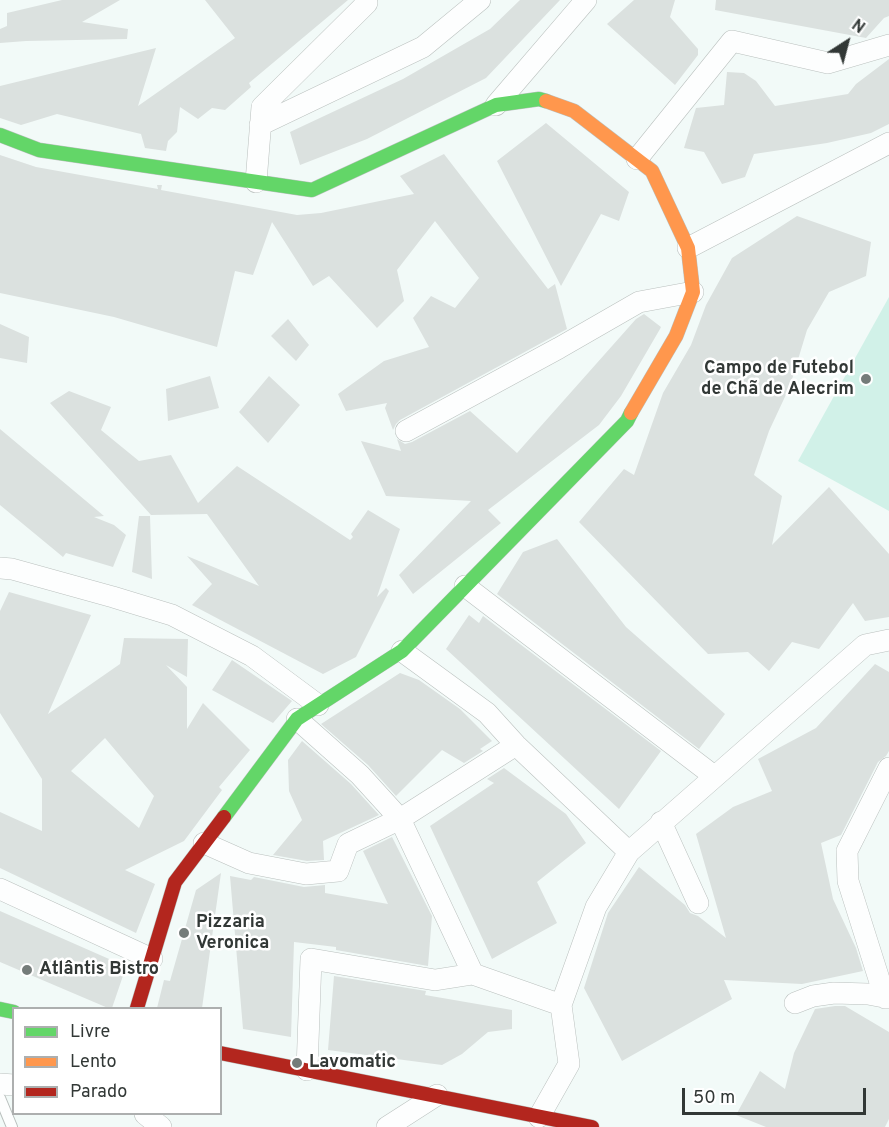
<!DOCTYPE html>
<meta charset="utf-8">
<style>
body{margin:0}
#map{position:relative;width:889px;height:1127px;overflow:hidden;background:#f2faf8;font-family:Overpass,sans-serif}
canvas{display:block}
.legend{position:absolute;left:12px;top:1007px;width:210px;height:108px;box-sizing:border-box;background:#fff;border:2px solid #adafaf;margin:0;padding:8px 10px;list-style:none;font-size:18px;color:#323836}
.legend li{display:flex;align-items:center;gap:12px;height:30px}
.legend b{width:30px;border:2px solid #adafaf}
.north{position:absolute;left:817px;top:12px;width:60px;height:60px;-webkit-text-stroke:4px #fff;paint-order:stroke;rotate:36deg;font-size:16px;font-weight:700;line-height:24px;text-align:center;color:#323836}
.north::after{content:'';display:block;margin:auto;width:21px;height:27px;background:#323836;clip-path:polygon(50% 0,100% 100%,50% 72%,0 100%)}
.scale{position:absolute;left:682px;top:1088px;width:184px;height:27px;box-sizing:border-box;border:3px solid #323836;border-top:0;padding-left:8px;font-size:18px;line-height:21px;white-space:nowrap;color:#323836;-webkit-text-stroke:4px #fff;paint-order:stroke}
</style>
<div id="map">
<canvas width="889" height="1127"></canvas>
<ul class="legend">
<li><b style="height:8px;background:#63d668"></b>Livre</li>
<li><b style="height:8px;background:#ff974d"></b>Lento</li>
<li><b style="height:8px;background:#b3261e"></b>Parado</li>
</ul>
<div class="north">N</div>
<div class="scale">50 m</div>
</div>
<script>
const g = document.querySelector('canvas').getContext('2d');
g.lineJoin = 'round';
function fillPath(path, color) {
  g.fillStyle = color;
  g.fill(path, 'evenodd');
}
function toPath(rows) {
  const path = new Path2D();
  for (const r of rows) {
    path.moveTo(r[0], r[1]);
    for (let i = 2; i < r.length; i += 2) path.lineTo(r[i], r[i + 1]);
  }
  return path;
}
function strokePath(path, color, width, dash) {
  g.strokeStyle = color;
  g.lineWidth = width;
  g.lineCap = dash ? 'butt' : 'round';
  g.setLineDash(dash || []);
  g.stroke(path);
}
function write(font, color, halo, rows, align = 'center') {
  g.font = font + ' Overpass,sans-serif';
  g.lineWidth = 5;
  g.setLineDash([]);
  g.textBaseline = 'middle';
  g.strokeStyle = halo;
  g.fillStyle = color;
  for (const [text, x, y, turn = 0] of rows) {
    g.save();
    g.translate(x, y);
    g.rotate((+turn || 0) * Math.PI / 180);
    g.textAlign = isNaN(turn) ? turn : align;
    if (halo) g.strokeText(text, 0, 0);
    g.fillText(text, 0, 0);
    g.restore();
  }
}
const green = toPath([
 [889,297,889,511,798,461]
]);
const building = toPath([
 [62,0,120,0,82,22,128,29,127,39,26,41,0,43,0,29,7,26,7,13],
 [205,0,348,0,249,83,251,87,225,110,212,108,198,119,180,107,177,132,168,141,166,151,145,148,141,134,57,114,21,125,0,118,0,86,156,48,138,106,235,38],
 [520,0,560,0,486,78,367,139,300,165,290,132,403,79,490,29],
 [634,0,675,0,670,17,698,49,698,55,675,85,607,24],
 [716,0,889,0,889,16,884,18,866,38,715,10],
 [889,59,889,124,871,133,827,143,754,154,745,177,722,184,704,152,684,148,696,108,724,105,727,72,744,73,756,81,775,106,848,94,856,84],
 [546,123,629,192,619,221,601,214,561,286,497,161],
 [444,154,548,289,555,284,567,329,400,420,396,424,393,430,385,408,387,403,346,411,338,394,384,361,429,347,413,318,431,296,455,308,479,278,435,221,397,270,404,301,377,328,329,276,313,286,272,222,253,275,235,271,217,347,114,317,0,293,0,155,36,167,158,189,157,185,162,185,161,190,297,215,321,213,414,194,400,176],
 [797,216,871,242,866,276,829,292,807,330,790,386,769,431,754,475,782,496,772,545,829,487,889,554,889,617,865,621,853,603,819,649,792,642,769,671,748,652,708,654,579,522,624,469,634,475,663,393,691,345,706,305,732,258],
 [644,314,661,327,660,329,621,396,599,425,488,510,501,523,413,594,399,575,471,501,386,496,361,441,401,451,397,439,405,444,412,442,470,411,517,453,636,319],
 [288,319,309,345,296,361,271,336],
 [0,324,29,337,27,363,0,358],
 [210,376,219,408,168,421,166,389],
 [269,376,300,405,268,443,239,412],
 [69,391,111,407,101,430,139,461,171,455,198,503,237,466,350,540,353,537,351,534,368,510,400,529,377,597,386,588,389,591,356,657,323,674,192,605,212,584,187,556,259,586,207,514,151,515,50,403],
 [0,429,104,516,94,517,114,525,126,535,113,567,66,553,63,557,0,505],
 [139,516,150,516,152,579,132,572],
 [557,539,626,627,725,714,699,749,497,594,523,552],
 [9,592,91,615,48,714,120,664,124,638,188,639,187,677,166,665,187,687,187,729,203,703,250,750,219,787,222,790,184,841,125,870,155,884,136,933,0,868,0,812,42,831,42,779,0,713,0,611],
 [105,738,154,796,139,828,71,771],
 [469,615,479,623,483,616,661,751,619,809,446,649],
 [232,660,292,701,273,723,212,690],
 [875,664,889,672,889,751,886,756,878,762,841,835,821,843,833,899,856,948,863,971,802,984,724,980,732,999,622,1061,584,988,608,913,639,867,685,905,690,913,698,916,726,938,696,834,733,807,772,791,758,759,816,728],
 [400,673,419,680,460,709,492,741,480,749,483,751,464,763,442,750,396,796,368,765,321,724],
 [302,741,351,784,379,815,323,841,324,860,307,861,273,855,302,820,289,791,288,760],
 [504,768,566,814,586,843,537,882,557,923,492,959,430,826,494,783,487,779],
 [392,837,432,916,428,966,336,950,336,947,294,942,291,1037,243,1029,230,876,251,880,254,877,304,887,325,885,325,893,388,904,363,851],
 [221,873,202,1008,157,1008,164,980,170,981,196,890],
 [0,911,125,966,126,967,112,1008,108,1008,0,962],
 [334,976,426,991,425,995,512,1010,512,1029,488,1032,462,1054,442,1065,328,1050],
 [835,1006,845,1006,889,1032,889,1119,885,1127,766,1127,736,1115,760,1071,785,1089,794,1053,815,1009]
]);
const lane = toPath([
 [0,1098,12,1127]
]);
const street = toPath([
 [496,105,586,0],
 [260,125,423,47,480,0],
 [637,159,732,41,828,63,889,45],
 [256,182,262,107,367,3,365,0],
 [688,248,889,143],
 [406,431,559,348,639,302,693,292],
 [0,568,12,569,113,597,172,615,252,656,318,705],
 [465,586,714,776],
 [402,651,487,713,516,745,629,852],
 [516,745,400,819,473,974,561,1005],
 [661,822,698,903],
 [204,843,249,863,306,874,338,871,348,844,400,819,360,775,297,719],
 [0,889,152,959],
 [885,998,848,881,847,851,889,768],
 [795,1003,813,996,834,993,868,994,889,998],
 [307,1070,311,959,435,980,473,974],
 [0,1084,14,1085],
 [145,1114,161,1127],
 [539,1117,569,1064,561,1005,596,907,629,852,865,645,889,640],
 [387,1127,437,1095]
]);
const fast = toPath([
 [0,135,39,150,312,190,496,105,539,99,546,101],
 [224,817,297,719,402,651,627,421,631,413],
 [0,1009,14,1012]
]);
const slow = toPath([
 [546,101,574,111,652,171,688,248,693,292,676,336,631,413]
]);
const jam = toPath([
 [137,1008,175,882,224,817],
 [220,1053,592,1127]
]);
const markers = [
 [866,379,6,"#757c7a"],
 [184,933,6,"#757c7a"],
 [27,970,6,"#757c7a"],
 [297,1063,6,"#757c7a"]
];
const poiNames = [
 ["Campo de Futebol",854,369,"right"],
 ["de Chã de Alecrim",854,390,"right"],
 ["Pizzaria",196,923],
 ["Veronica",196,944],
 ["Atlântis Bistro",39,970],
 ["Lavomatic",309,1063]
];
fillPath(green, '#d1f1e8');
fillPath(building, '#dbe1df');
strokePath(lane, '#bac0be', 12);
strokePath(street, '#bac0be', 22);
strokePath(fast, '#bac0be', 15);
strokePath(slow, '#bac0be', 15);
strokePath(jam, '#bac0be', 15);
strokePath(lane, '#fdfefe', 10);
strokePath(street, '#fdfefe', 21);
strokePath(fast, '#63d668', 14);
strokePath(slow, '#ff974d', 14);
strokePath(jam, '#b3261e', 14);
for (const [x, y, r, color] of markers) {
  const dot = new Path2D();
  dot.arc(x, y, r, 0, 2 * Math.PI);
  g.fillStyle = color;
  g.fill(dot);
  strokePath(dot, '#fff', 2);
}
write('bold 18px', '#323836', '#fff', poiNames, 'left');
</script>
